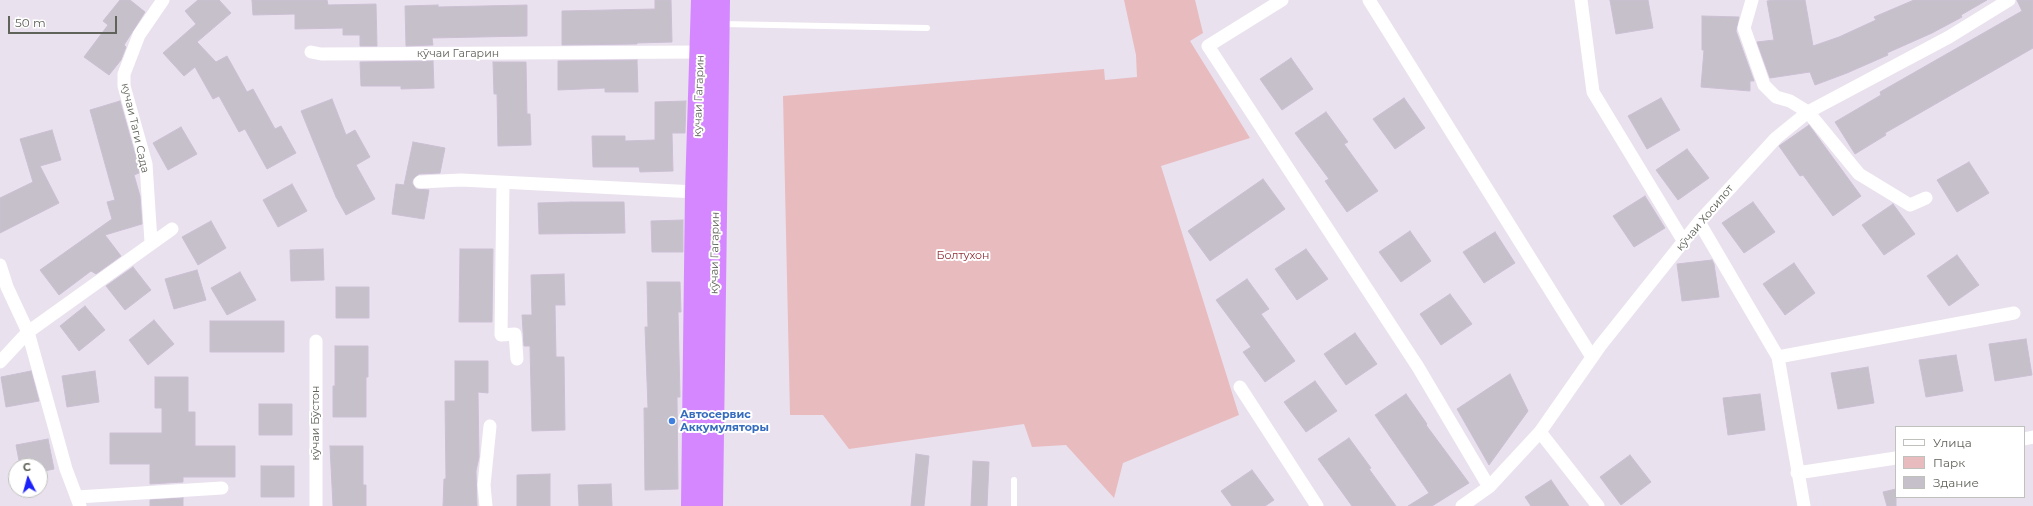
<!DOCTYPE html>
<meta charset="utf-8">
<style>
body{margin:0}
#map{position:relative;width:2033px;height:506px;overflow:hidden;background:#eae1ee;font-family:Montserrat,sans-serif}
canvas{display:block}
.legend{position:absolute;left:1895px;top:426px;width:130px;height:72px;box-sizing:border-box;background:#fff;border:1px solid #bfc1bd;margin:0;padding:5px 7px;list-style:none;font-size:12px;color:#5f6359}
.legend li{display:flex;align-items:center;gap:8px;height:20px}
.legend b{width:20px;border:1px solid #bfc1bd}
.north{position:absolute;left:8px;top:458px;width:40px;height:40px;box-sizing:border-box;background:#fff;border:1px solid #bfc1bd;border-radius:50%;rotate:354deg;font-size:11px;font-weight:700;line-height:16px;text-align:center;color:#5f6359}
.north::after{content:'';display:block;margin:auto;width:14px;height:18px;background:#1c21f9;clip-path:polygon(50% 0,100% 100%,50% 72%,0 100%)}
.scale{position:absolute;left:8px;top:16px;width:109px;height:18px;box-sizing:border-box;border:2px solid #5f6359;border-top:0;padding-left:5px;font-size:12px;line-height:14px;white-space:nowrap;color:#5f6359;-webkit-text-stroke:3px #fff;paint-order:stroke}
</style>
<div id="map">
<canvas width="2033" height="506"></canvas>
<ul class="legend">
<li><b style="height:5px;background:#fff"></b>Улица</li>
<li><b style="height:11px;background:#e8bbbf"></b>Парк</li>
<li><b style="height:11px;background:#c6c0cb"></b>Здание</li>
</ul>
<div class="north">С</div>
<div class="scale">50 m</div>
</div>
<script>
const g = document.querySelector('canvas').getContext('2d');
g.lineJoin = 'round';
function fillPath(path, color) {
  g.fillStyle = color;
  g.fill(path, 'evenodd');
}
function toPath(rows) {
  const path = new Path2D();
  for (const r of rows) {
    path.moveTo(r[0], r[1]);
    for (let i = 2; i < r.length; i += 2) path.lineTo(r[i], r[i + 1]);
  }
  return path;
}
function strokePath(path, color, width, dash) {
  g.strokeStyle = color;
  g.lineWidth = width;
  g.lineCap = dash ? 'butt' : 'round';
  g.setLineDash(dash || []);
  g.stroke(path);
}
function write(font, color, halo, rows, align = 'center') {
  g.font = font + ' Montserrat,sans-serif';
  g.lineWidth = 4;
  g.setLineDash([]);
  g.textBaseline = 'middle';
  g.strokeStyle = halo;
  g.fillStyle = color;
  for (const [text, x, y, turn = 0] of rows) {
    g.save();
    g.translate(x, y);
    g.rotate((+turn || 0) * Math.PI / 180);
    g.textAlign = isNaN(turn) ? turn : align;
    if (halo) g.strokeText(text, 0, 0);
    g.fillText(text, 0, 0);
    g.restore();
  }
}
const green = toPath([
 [1124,0,1195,0,1203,33,1190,41,1250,138,1161,166,1239,415,1123,463,1114,498,1066,445,1032,447,1024,424,849,449,823,415,790,415,783,96,1104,69,1105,80,1137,77,1136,55]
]);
const building = toPath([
 [120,0,130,0,145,12,124,45,126,47,121,60,109,75,84,57,108,25,103,21,120,0],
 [198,0,219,0,231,13,197,42,216,62,227,56,247,92,253,89,275,129,281,126,296,153,267,169,245,129,239,132,219,96,213,99,195,67,184,76,163,53,196,24,185,11,198,0],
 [252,0,327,0,328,5,376,4,377,46,360,46,360,35,343,35,343,28,295,29,295,14,253,15,252,0],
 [655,0,671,0,672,42,637,43,637,44,562,45,562,11,655,9,655,0],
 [1610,0,1648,0,1653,28,1616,34,1610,0],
 [1774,0,1805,0,1813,46,1839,37,1876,20,1874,17,1914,0,1987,0,1961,15,1962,17,1932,33,1887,53,1888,55,1847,73,1815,85,1810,72,1770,78,1757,42,1774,40,1767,1,1774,0],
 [2017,0,2033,0,2033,48,1885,133,1886,135,1855,154,1835,122,1881,95,1880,92,2022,11,2017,0],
 [438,5,438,7,527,5,527,36,432,38,433,45,406,46,405,6,438,5],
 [1702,16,1739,17,1736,31,1754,81,1750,81,1750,91,1701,87,1704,50,1702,50,1702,16],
 [1291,58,1313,89,1282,110,1260,79,1291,58],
 [637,60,638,92,605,92,605,88,558,90,558,61,637,60],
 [433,61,434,88,401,89,401,86,361,86,360,62,433,61],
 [493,62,526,62,527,114,530,114,531,145,498,146,497,94,494,94,493,62],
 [1404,98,1425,128,1395,149,1373,119,1404,98],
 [1661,98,1680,130,1647,149,1628,116,1661,98],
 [332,99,346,135,355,130,370,157,356,165,375,199,346,215,336,197,301,111,332,99],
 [120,101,138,165,139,173,134,175,140,196,142,224,105,235,121,256,96,274,91,271,59,295,40,270,112,219,107,202,115,200,90,110,120,101],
 [686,101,685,133,672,133,673,171,640,172,639,167,593,167,592,136,625,136,625,141,655,140,655,102,686,101],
 [1326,112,1348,142,1344,144,1378,191,1347,212,1325,181,1329,179,1295,133,1326,112],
 [1809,125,1861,196,1833,216,1803,175,1800,176,1779,146,1809,125],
 [181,127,197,154,168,170,153,143,181,127],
 [52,130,61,160,40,166,59,203,0,233,0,198,33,182,20,139,52,130],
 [413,142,445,148,440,173,419,174,413,179,412,183,416,189,429,190,424,219,392,214,396,184,404,185,413,142],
 [1687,149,1709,178,1678,200,1656,170,1687,149],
 [1969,162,1989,193,1957,212,1937,180,1969,162],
 [1263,179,1285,209,1210,261,1188,231,1263,179],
 [292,184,307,211,278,227,263,200,292,184],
 [1645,196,1665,228,1634,247,1613,216,1645,196],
 [571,202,624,202,625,233,539,234,538,203,571,202],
 [1753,202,1775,232,1744,253,1722,223,1753,202],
 [1893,204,1915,234,1884,255,1862,225,1893,204],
 [683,220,683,252,652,252,651,221,683,220],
 [211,221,226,248,198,265,182,237,211,221],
 [1410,231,1431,261,1401,282,1379,252,1410,231],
 [1495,232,1515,263,1484,283,1463,252,1495,232],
 [323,249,324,280,291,281,290,250,323,249],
 [460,249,493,249,492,322,459,322,460,249],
 [1306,249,1328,279,1297,300,1275,269,1306,249],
 [1957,255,1979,285,1949,306,1927,276,1957,255],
 [1712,260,1714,264,1719,297,1682,301,1677,264,1712,260],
 [1794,263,1815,293,1785,315,1763,284,1794,263],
 [133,267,151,290,125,310,106,286,133,267],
 [197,270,206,300,174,309,165,279,197,270],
 [240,272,256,300,227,315,211,288,240,272],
 [564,274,565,305,555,305,556,357,564,357,565,430,532,431,530,346,524,346,522,315,532,315,531,275,564,274],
 [1247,279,1269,309,1261,314,1295,361,1265,382,1243,352,1251,347,1216,300,1247,279],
 [647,282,680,282,681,312,678,312,680,397,677,397,678,489,645,490,644,408,648,408,645,327,648,327,647,282],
 [336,287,369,287,369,318,336,318,336,287],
 [1450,294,1472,324,1441,345,1420,314,1450,294],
 [85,306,105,330,79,351,60,326,85,306],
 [154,320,174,344,148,365,129,340,154,320],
 [210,321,284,321,284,352,210,352,210,321],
 [1355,333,1377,364,1346,385,1324,354,1355,333],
 [2026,339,2032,375,1995,381,1989,344,2026,339],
 [335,346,368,346,368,377,366,377,366,417,333,417,333,386,335,386,335,346],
 [1956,355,1963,391,1926,397,1919,360,1956,355],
 [455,361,488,361,488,393,478,392,479,457,476,471,477,506,443,506,444,479,446,479,445,401,455,401,455,361],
 [1868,367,1874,403,1838,409,1831,373,1868,367],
 [31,371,39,401,6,407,1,377,31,371],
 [95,371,99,402,67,407,62,376,95,371],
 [1510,374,1528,411,1489,465,1457,409,1510,374],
 [155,377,188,377,188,412,195,412,195,446,235,446,235,477,183,477,183,482,150,484,150,464,110,464,110,433,162,433,162,408,155,408,155,377],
 [1315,381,1337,411,1306,432,1284,402,1315,381],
 [1406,394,1427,424,1426,425,1469,483,1432,506,1408,506,1429,493,1375,415,1406,394],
 [1760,394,1765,430,1728,435,1723,398,1760,394],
 [259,404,292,404,292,435,259,435,259,404],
 [1349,438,1371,468,1369,469,1396,506,1352,506,1318,459,1349,438],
 [48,439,54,469,40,472,40,466,20,466,16,445,48,439],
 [330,446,363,446,363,485,366,485,366,506,333,506,330,446],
 [916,454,929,456,924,506,911,506,916,454],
 [1630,455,1651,482,1621,505,1600,477,1630,455],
 [973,461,989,462,987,506,971,506,973,461],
 [261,466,294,466,294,497,261,497,261,466],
 [1252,470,1274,500,1265,506,1232,506,1221,491,1252,470],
 [550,474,550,506,517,506,517,475,550,474],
 [1551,480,1569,506,1531,506,1525,497,1551,480],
 [611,484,612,506,579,506,578,485,611,484],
 [1896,489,1896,506,1887,506,1883,492,1896,489],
 [183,498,183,506,150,506,150,500,183,498]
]);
const lane = toPath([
 [722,24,927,28],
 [1014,480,1014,506]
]);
const street = toPath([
 [1282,0,1208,46,1418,367,1489,487],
 [1369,0,1592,357],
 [1581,0,1593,92,1684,242],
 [1752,0,1744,28,1764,85,1776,97,1790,101,1808,112,1859,174,1910,205,1926,198],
 [311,52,321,54,701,52],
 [420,182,461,180,696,192],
 [503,183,501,335,515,334,517,359],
 [1699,222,1778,357,1804,506],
 [151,242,146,164,124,86,124,74,139,35,163,0],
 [0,265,7,287,28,332,66,469,80,506],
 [1778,357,2014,313],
 [0,362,28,332,172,229],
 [1240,387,1317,506],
 [1540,432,1598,506],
 [2024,439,2033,437],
 [1797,473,1896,458],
 [77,497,222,488],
 [316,506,316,341],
 [486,506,484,485,490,426],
 [1462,506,1489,487,1540,432,1600,346,1699,222,1776,138,1808,112,1949,37,2009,0]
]);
const highway = toPath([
 [692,506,696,192,702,0],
 [712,506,719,0]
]);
const markers = [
 [672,421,4,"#3f7fe0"]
];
const streetNames = [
 ["кӯчаи Гагарин",458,54],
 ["кучаи Гагарин",699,96,-88],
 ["кучаи Таги Сада",135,128,77],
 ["кӯчаи Хосилот",1705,218,-50],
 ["кӯчаи Гагарин",715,253,-89],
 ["кӯчаи Бӯстон",316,423,-90]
];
const parkNames = [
 ["Болтухон",963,256]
];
const shopNames = [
 ["Автосервис",680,415],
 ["Аккумуляторы",680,428]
];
fillPath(green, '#e8bbbf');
fillPath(building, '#c6c0cb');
strokePath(building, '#cbbfd3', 1);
strokePath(lane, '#fff', 6);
strokePath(street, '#fff', 13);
strokePath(highway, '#d587ff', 22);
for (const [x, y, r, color] of markers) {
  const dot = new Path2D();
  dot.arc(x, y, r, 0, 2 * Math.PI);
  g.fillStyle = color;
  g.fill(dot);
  strokePath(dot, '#fff', 1.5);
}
write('11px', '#5f6359', '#fff', streetNames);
write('11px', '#8d2e33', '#fff', parkNames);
write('bold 11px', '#366cbe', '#fff', shopNames, 'left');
</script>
